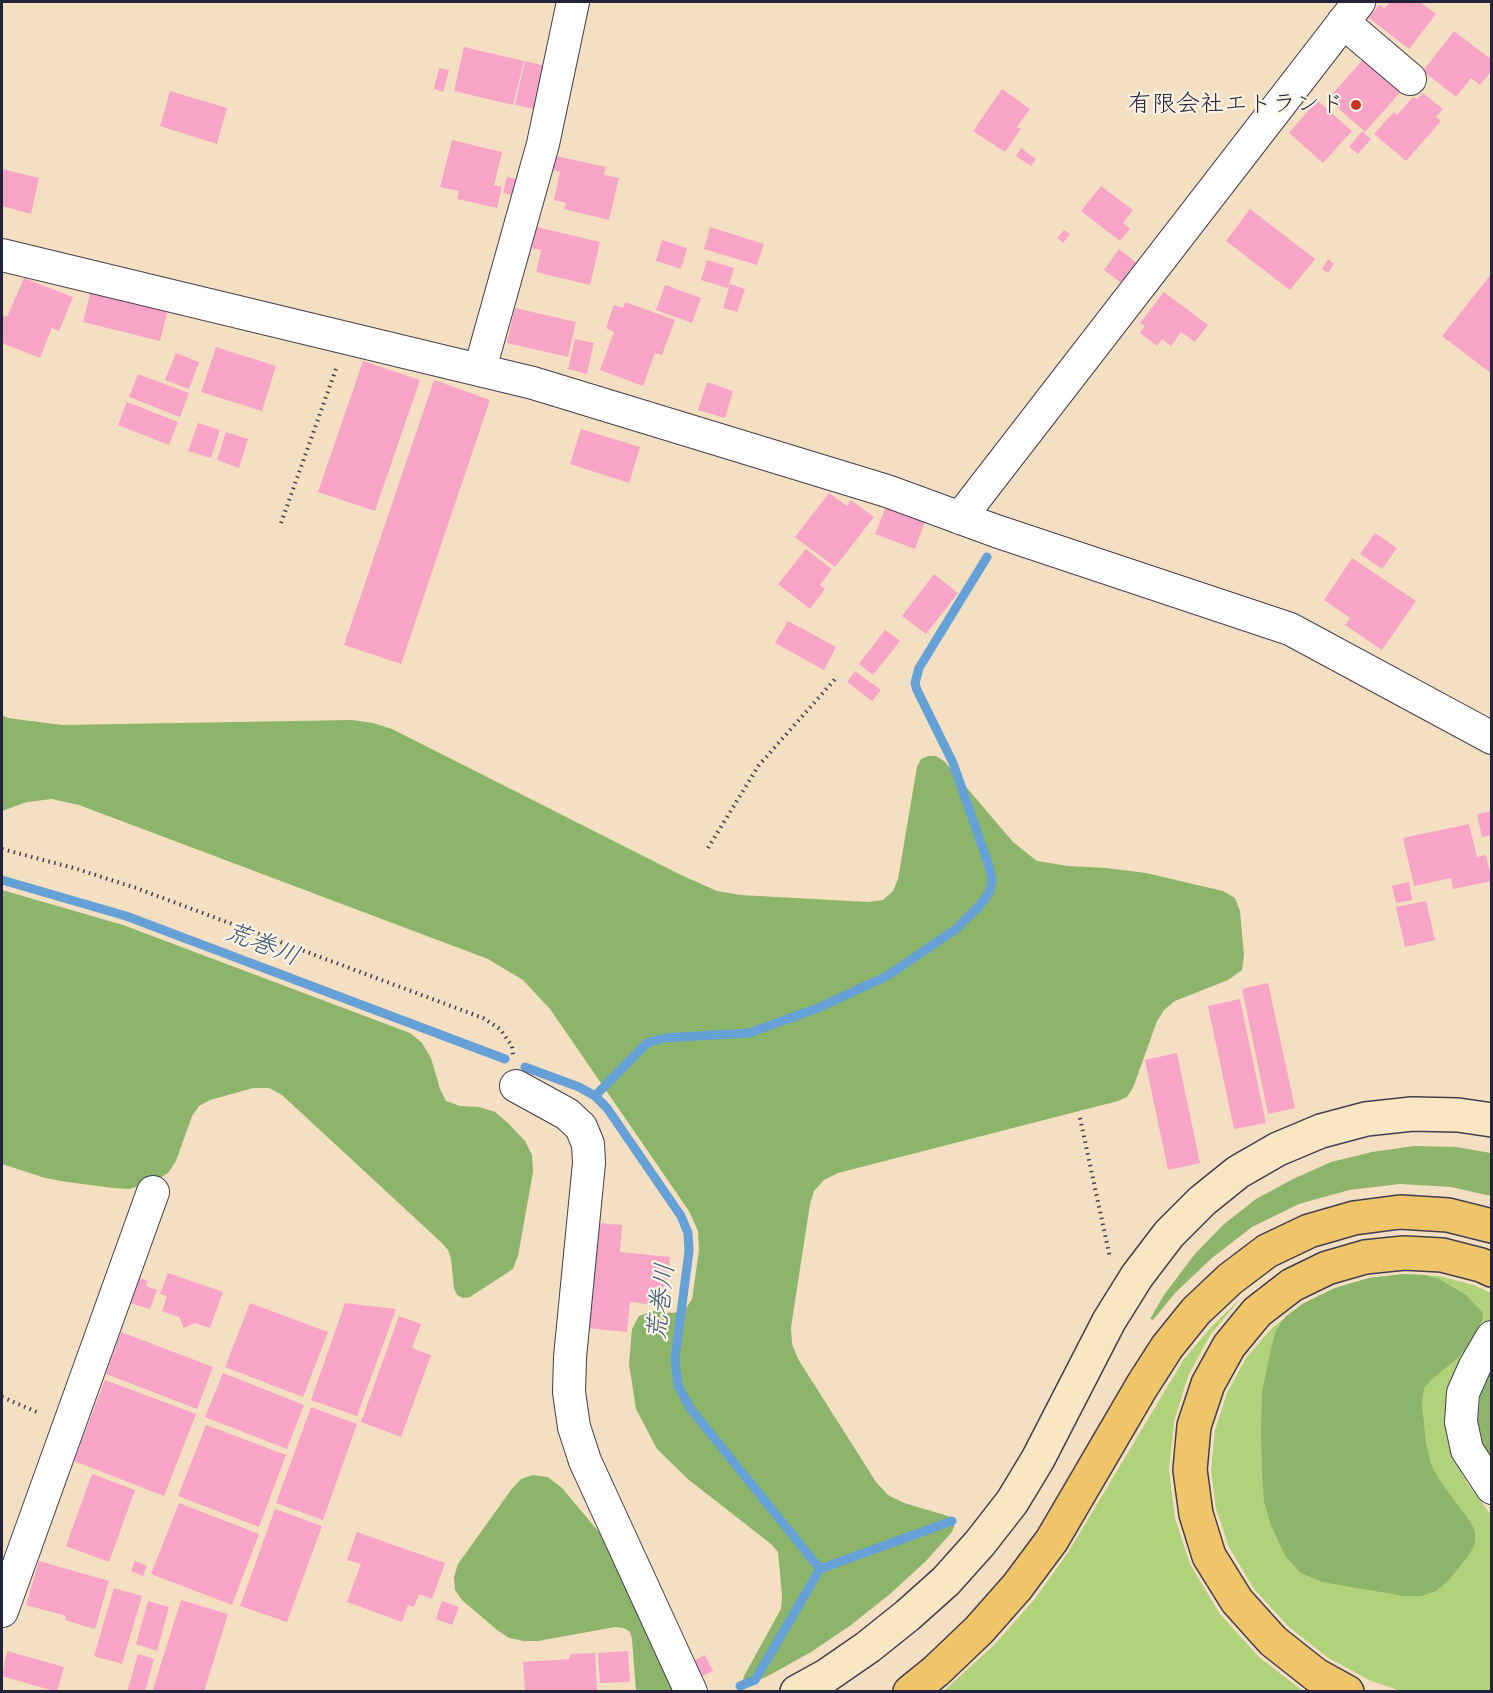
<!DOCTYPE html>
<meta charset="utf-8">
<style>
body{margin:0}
#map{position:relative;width:1493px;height:1693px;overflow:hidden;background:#f5dfc2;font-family:Caveat,sans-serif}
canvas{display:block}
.frame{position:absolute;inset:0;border:3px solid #22223b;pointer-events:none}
</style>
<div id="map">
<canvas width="1493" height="1693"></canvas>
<div class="frame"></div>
</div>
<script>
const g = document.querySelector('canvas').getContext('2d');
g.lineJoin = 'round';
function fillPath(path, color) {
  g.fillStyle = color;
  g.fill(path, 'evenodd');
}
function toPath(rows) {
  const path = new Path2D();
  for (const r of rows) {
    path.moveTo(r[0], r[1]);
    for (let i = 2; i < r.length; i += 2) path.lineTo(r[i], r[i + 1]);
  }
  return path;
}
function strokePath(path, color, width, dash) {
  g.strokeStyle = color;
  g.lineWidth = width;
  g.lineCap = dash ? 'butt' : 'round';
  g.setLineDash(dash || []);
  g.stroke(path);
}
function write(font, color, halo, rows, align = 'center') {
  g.font = font + ' Caveat,"Klee One",sans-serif';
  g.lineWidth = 4.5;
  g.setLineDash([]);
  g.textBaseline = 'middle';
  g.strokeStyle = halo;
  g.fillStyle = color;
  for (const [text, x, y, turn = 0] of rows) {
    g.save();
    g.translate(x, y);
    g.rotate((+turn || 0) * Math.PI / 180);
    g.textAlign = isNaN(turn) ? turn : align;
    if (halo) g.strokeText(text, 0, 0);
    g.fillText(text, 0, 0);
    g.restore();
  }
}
const green = toPath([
 [1404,1274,1439,1276,1474,1285,1491,1293,1491,1327,1482,1322,1460,1359,1448,1389,1445,1423,1452,1456,1468,1484,1491,1515,1492,1691,1404,1692,1371,1681,1327,1657,1288,1626,1254,1589,1229,1547,1216,1509,1211,1470,1215,1430,1227,1393,1246,1358,1272,1328,1304,1303,1335,1288,1369,1278],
 [1242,1297,1211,1334,1188,1376,1174,1422,1169,1470,1175,1518,1190,1564,1220,1614,1259,1657,1303,1691,944,1691,994,1645,1034,1600,1069,1551,1184,1359,1212,1326]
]);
const forest = toPath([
 [2,715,8,718,62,725,352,720,373,723,392,729,681,875,717,891,740,895,868,902,883,900,893,891,898,879,917,767,921,759,928,756,936,756,944,761,1013,842,1037,861,1068,866,1106,868,1146,873,1223,891,1235,898,1240,911,1244,955,1242,970,1228,980,1175,1001,1164,1010,1157,1021,1133,1088,1127,1097,1118,1101,838,1173,824,1180,814,1191,810,1204,791,1327,792,1344,798,1359,876,1482,888,1495,904,1503,948,1516,953,1520,954,1527,952,1532,926,1561,890,1594,851,1625,811,1652,768,1676,750,1684,746,1683,743,1680,744,1676,781,1609,782,1596,778,1552,771,1544,689,1480,657,1449,636,1409,629,1364,632,1329,639,1316,654,1311,673,1313,685,1310,692,1299,699,1251,698,1231,689,1211,550,1009,523,980,488,959,79,805,52,799,27,802,2,811],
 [2,890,123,925,410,1033,422,1043,431,1058,440,1089,446,1101,460,1106,479,1107,495,1112,508,1123,525,1141,532,1155,533,1172,518,1256,513,1269,470,1297,463,1298,457,1295,454,1288,451,1259,448,1250,443,1244,282,1095,269,1088,253,1088,210,1100,199,1106,192,1116,176,1161,168,1173,157,1180,142,1185,129,1189,113,1188,67,1182,45,1178,2,1164],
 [1414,1146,1456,1147,1491,1153,1491,1196,1451,1187,1400,1184,1349,1190,1299,1204,1252,1227,1212,1258,1176,1292,1153,1320,1150,1319,1164,1295,1194,1255,1223,1225,1256,1199,1293,1179,1331,1162,1372,1152],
 [1404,1274,1425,1275,1439,1279,1466,1295,1483,1313,1482,1321,1468,1345,1458,1358,1433,1378,1424,1388,1422,1405,1426,1443,1431,1464,1440,1481,1469,1520,1475,1531,1475,1544,1469,1555,1448,1581,1436,1591,1421,1596,1404,1596,1322,1582,1301,1573,1286,1557,1272,1528,1264,1502,1262,1474,1261,1432,1262,1393,1271,1348,1276,1330,1286,1316,1304,1303,1335,1288,1369,1278],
 [1491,1370,1491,1459,1483,1444,1478,1421,1480,1397],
 [533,1475,548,1477,562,1488,609,1544,675,1691,636,1691,632,1639,630,1632,624,1628,615,1627,538,1641,524,1641,509,1638,497,1630,462,1600,455,1590,454,1577,458,1564,511,1490,521,1479]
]);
const stream = toPath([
 [2,880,126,916,505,1059],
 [525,1067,579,1087,595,1096,607,1108,681,1216,688,1233,689,1251,675,1359,678,1385,690,1408,820,1569],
 [595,1096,647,1043,664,1038,749,1033,818,1008,887,976,956,929,980,905,989,893,992,880,989,866,953,763,917,690,915,683,919,668,987,557],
 [740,1686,755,1680,820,1569,952,1521]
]);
const building = toPath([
 [1390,2,1420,2,1436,14,1409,49,1369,18,1379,5,1385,8],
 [1454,31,1492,60,1492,70,1480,85,1471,78,1456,97,1423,71],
 [464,47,524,61,513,105,454,91],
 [1366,56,1403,89,1365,132,1328,99],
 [525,61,545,66,535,109,515,105],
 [439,68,449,70,443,92,434,89],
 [1002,89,1030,109,1017,127,1021,129,1005,152,973,131],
 [170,91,227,108,217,144,160,126],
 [1423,93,1443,109,1436,117,1441,121,1406,161,1374,134,1394,112,1397,115,1413,97,1417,99],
 [1317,100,1352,131,1323,163,1289,133],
 [1362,131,1371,139,1358,154,1349,147],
 [452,140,502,152,494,185,502,187,497,208,457,199,459,191,440,187],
 [1021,148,1036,159,1031,166,1016,156],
 [552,155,606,167,604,175,619,178,609,220,564,209,566,203,554,200,560,172,549,169],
 [2,169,39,178,31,214,2,206],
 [507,177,521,180,517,196,503,193],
 [1101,186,1133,210,1123,223,1130,229,1120,241,1081,211],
 [1250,209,1315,259,1290,290,1226,241],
 [537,227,600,242,590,285,536,272,541,250,532,248],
 [710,227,764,244,757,265,704,249],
 [1064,230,1070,234,1063,243,1057,238],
 [662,240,687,248,681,269,656,261],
 [1119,249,1139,265,1124,285,1104,270],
 [1328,259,1334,264,1328,273,1322,269],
 [707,260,734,268,728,288,701,280],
 [1492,273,1492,374,1442,336],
 [24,278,73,297,59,331,52,328,40,358,2,343,2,315,7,317],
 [730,284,745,289,737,312,723,308],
 [665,285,701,298,692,323,656,310],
 [91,291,168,309,160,341,83,322],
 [1164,292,1208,325,1195,342,1181,332,1171,346,1162,339,1157,346,1140,333,1145,326,1140,323],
 [625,302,675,320,662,355,655,353,643,386,600,370,614,332,606,328,614,305,623,308],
 [515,308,576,322,568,357,507,343],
 [575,339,594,343,587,374,568,369],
 [216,347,276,366,262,411,201,392],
 [176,353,199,362,189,389,165,380],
 [363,361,420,380,375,511,318,492],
 [138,374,189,393,180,417,129,397],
 [434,380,490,400,401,664,344,645],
 [707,382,733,391,725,418,698,410],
 [127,402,178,422,169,445,118,425],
 [198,423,220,430,211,458,188,451],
 [581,429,640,447,629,483,570,464],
 [226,432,248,439,239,468,217,460],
 [829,493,847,506,851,500,874,517,835,567,795,537],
 [887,504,926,519,915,549,875,534],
 [1375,533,1397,548,1382,569,1360,554],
 [806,549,832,569,820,585,825,589,810,609,778,584],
 [1352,558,1416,601,1382,650,1345,625,1350,618,1324,600],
 [934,574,958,593,926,634,902,616],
 [788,621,836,647,824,670,775,643],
 [885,630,900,641,873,675,859,664],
 [855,671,881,690,872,701,847,682],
 [1492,811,1492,835,1482,837,1477,814],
 [1469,824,1477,857,1486,855,1492,881,1453,889,1451,878,1414,886,1403,838],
 [1409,882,1412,900,1396,903,1392,886],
 [1426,901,1435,940,1405,947,1396,907],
 [1268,983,1295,1108,1268,1114,1242,989],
 [1240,999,1266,1123,1234,1129,1208,1006],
 [1177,1053,1200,1163,1168,1170,1145,1060],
 [596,1223,622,1225,620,1252,670,1257,665,1306,630,1302,627,1332,585,1328],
 [168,1273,223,1292,210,1328,195,1323,184,1328,179,1317,162,1311,167,1296,160,1294],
 [139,1278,148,1281,146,1286,157,1290,150,1309,130,1303],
 [250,1303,328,1332,303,1397,225,1367],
 [345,1303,396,1309,357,1416,311,1400],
 [399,1316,421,1324,412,1348,431,1355,401,1437,361,1422],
 [121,1332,213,1367,197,1409,106,1374],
 [223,1373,304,1405,287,1449,205,1417],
 [105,1380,196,1414,164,1496,74,1461],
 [311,1407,357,1424,323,1520,276,1503],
 [206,1425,286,1455,259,1527,178,1496],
 [92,1474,135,1490,109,1562,66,1546],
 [179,1503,259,1534,232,1605,151,1574],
 [275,1509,322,1526,287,1622,240,1606],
 [357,1532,445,1563,432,1599,419,1594,414,1607,408,1605,402,1622,347,1602,361,1564,347,1560],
 [39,1561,109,1581,95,1629,65,1620,66,1616,26,1605],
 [135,1561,147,1566,143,1576,131,1571],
 [114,1588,142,1596,122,1664,94,1656],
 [181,1600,228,1614,204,1692,152,1692],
 [148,1601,169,1607,157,1651,136,1644],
 [442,1601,459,1607,452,1625,436,1619],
 [7,1651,64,1667,57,1692,2,1676],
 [628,1651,630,1682,600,1683,598,1653],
 [595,1653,597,1692,525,1692,523,1662,570,1659,570,1654],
 [138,1654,154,1659,145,1692,127,1692],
 [705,1655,713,1671,700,1677,693,1661]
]);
const path = toPath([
 [281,523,337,366],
 [708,848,759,765,837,677],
 [2,849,77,869,136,888,483,1018,500,1029,512,1046,513,1055],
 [1080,1118,1110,1258],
 [2,1397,39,1413]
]);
const street = toPath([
 [1343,22,1410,79],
 [2,255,533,383,887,491,996,531,1290,629,1492,738],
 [480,369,543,144,573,2],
 [960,518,1359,2],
 [516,1086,567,1114,581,1127,588,1144,589,1163,570,1357,569,1392,574,1427,585,1461,691,1692],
 [1492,1337,1475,1366,1463,1393,1461,1422,1467,1450,1492,1488],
 [2,1611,153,1192]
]);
const secondary = toPath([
 [797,1692,826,1676,868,1647,908,1615,946,1581,980,1543,1012,1502,1038,1459,1109,1321,1137,1276,1169,1234,1202,1201,1238,1172,1278,1149,1321,1131,1366,1119,1412,1114,1458,1115,1492,1120]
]);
const highway = toPath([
 [910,1692,936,1671,979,1630,1017,1587,1052,1540,1142,1386,1167,1347,1196,1311,1230,1279,1267,1251,1309,1231,1354,1218,1400,1212,1448,1215,1492,1226],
 [1347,1692,1316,1675,1273,1641,1237,1601,1209,1556,1196,1514,1190,1470,1194,1426,1208,1384,1229,1346,1257,1312,1292,1285,1327,1268,1365,1257,1404,1253,1442,1255,1481,1265,1492,1270]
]);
const markers = [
 [1356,105,6,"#c8321e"]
];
const poiNames = [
 ["有限会社エトランド",1344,105]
];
const waterNames = [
 ["荒巻川",262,945,21],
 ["荒巻川",662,1302,-83]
];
fillPath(green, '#b0d27a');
fillPath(forest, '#8cb46a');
strokePath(stream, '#65a1d6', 9);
fillPath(building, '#f7a4c7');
strokePath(street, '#423e4f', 34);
strokePath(secondary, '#423e4f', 36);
strokePath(highway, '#423e4f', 36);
strokePath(path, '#423e4f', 4, [1.5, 4.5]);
strokePath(street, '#fff', 32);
strokePath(secondary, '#f9e7c3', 33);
strokePath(highway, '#f0c469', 33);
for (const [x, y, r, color] of markers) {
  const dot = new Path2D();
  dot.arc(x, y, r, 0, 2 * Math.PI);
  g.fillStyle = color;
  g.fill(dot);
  strokePath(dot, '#fcf5e5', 2);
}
write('24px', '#22223b', '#fcf5e5', poiNames, 'right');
write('italic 26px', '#3d5579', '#fcf5e5', waterNames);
</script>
